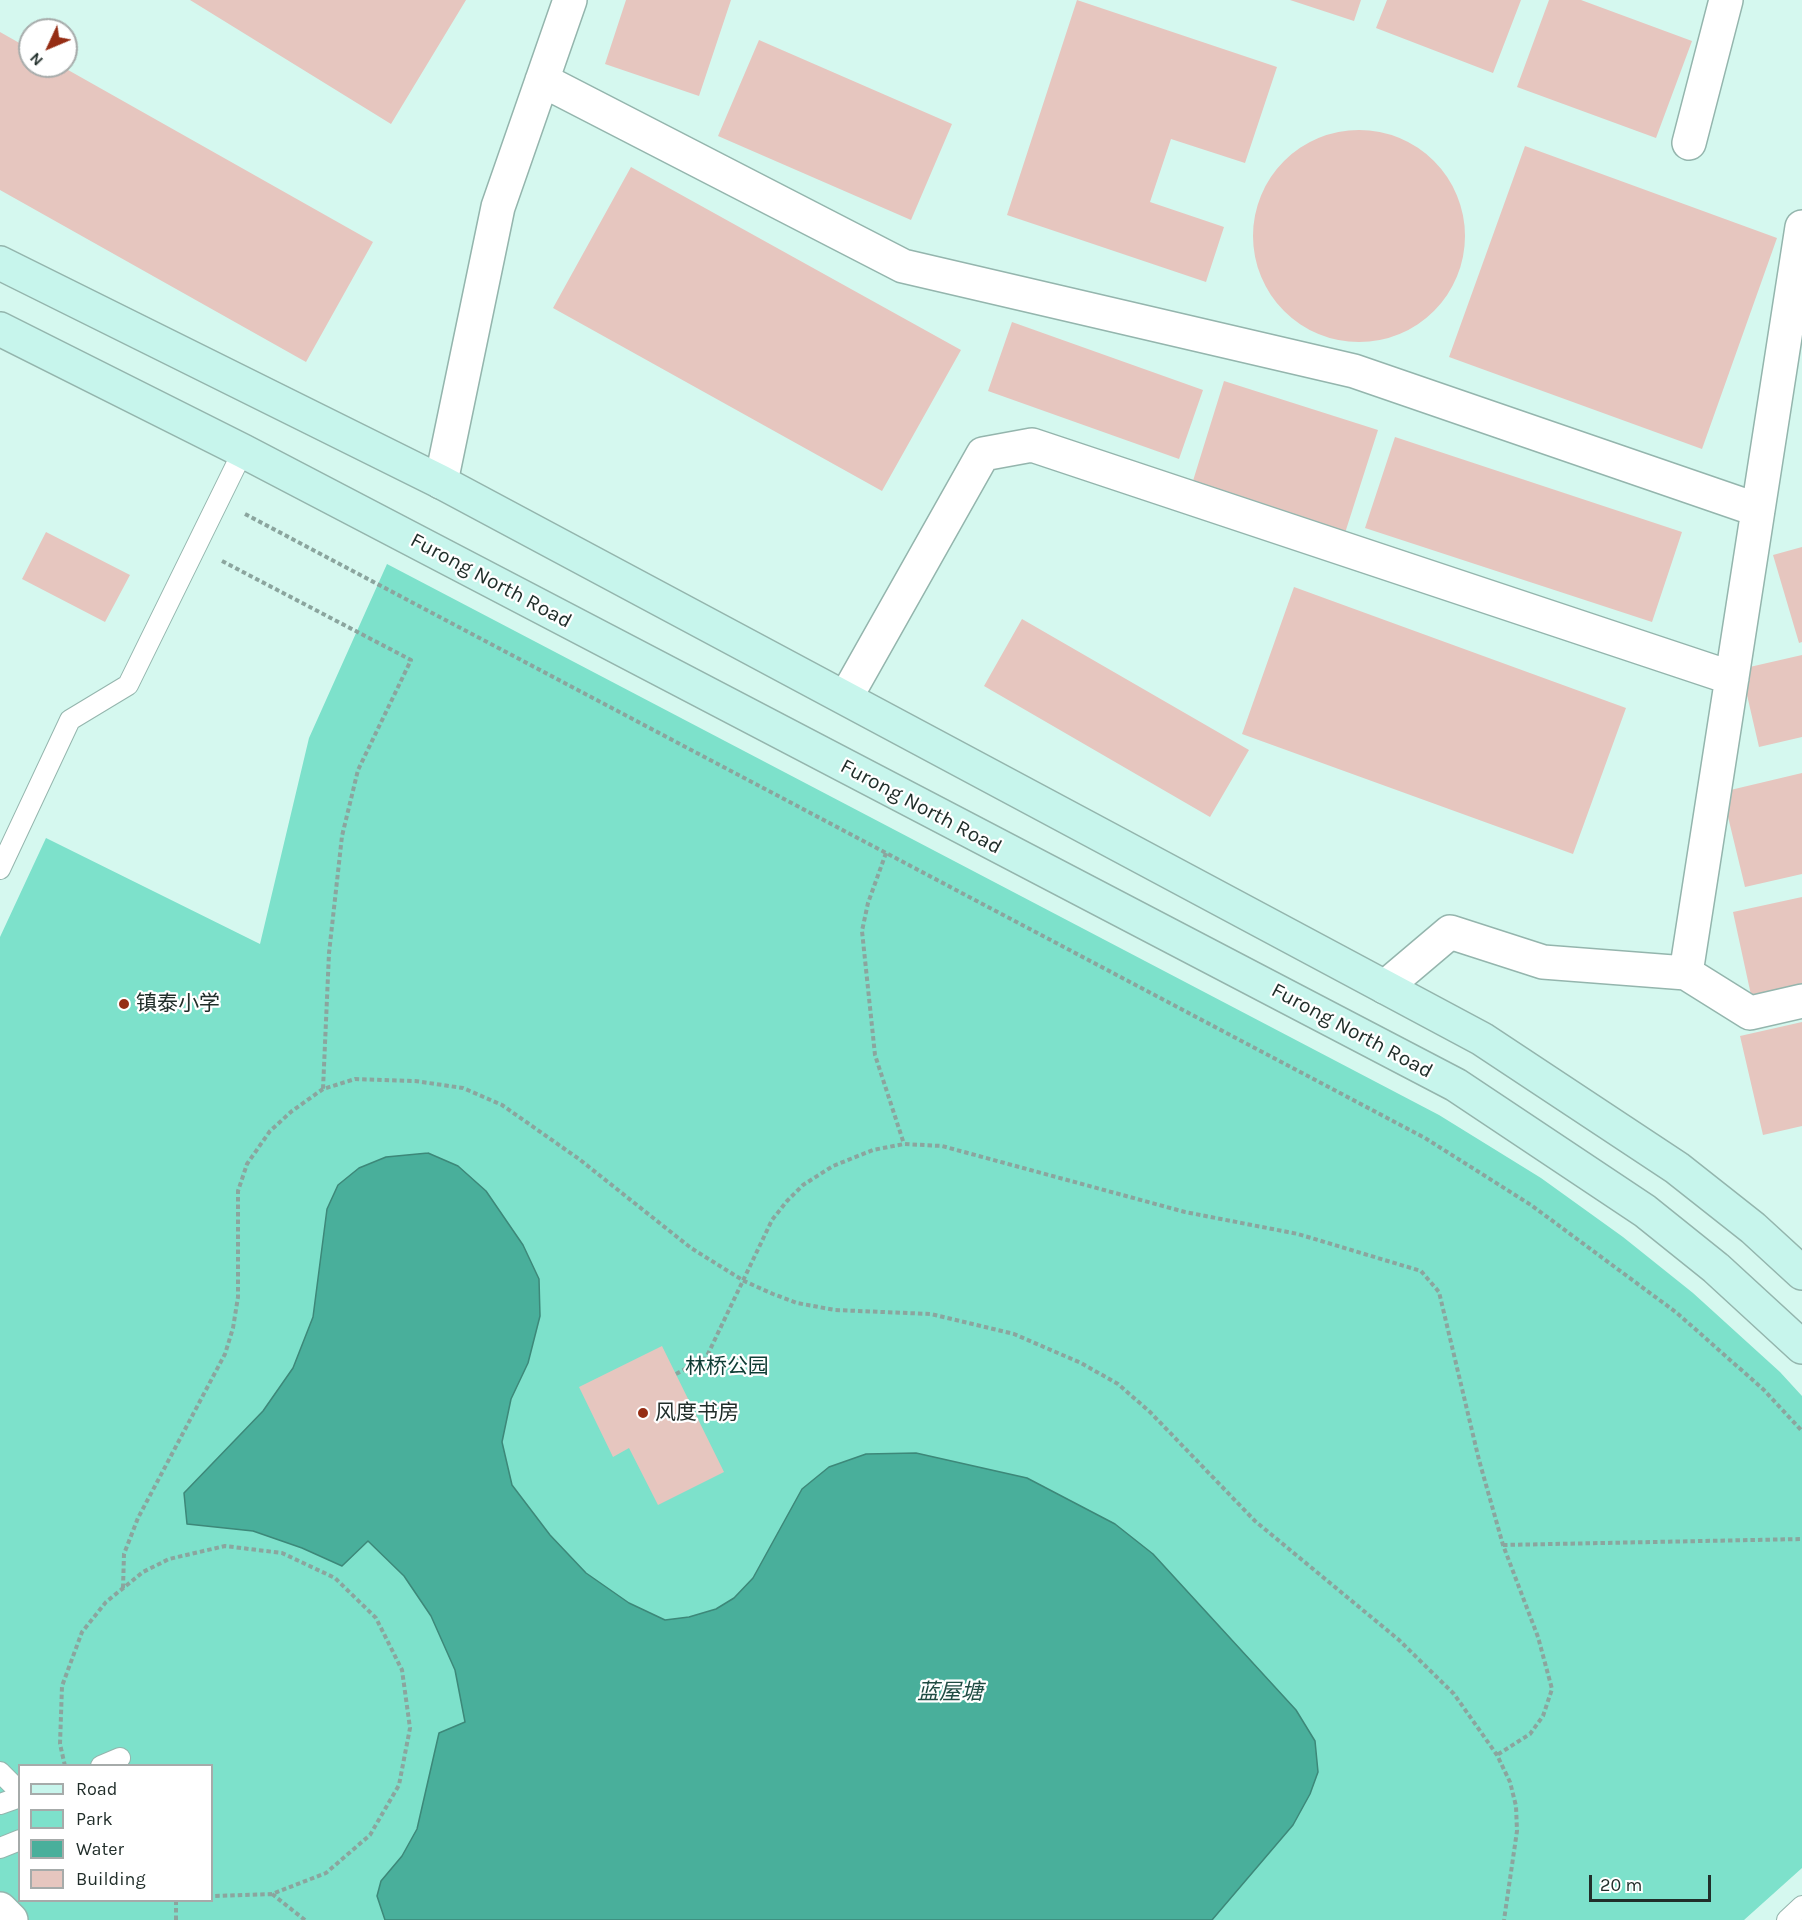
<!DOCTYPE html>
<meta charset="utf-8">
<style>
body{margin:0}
#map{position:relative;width:1802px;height:1920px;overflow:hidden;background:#d5f8ef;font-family:Karla,sans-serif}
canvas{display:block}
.legend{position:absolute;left:18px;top:1764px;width:195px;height:138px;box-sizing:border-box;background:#fff;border:2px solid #a6abaa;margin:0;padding:8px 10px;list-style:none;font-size:18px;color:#212e2a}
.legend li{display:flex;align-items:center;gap:12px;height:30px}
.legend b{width:30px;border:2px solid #a6abaa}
.north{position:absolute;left:18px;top:18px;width:60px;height:60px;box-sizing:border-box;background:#fff;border:2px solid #a6abaa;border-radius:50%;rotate:226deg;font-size:16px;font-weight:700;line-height:24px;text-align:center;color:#212e2a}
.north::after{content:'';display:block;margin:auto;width:21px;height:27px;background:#952d14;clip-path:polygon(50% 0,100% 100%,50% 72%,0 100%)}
.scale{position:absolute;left:1589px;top:1875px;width:122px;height:27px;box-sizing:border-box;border:3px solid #212e2a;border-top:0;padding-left:8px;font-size:18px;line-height:21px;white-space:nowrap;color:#212e2a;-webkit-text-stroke:4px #fff;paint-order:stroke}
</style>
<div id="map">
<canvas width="1802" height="1920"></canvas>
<ul class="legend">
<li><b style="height:8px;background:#c7f5ec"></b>Road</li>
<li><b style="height:16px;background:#7de1cb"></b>Park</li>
<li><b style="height:16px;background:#49af9b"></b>Water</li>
<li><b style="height:16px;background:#e6c6bf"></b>Building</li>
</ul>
<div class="north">N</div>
<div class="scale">20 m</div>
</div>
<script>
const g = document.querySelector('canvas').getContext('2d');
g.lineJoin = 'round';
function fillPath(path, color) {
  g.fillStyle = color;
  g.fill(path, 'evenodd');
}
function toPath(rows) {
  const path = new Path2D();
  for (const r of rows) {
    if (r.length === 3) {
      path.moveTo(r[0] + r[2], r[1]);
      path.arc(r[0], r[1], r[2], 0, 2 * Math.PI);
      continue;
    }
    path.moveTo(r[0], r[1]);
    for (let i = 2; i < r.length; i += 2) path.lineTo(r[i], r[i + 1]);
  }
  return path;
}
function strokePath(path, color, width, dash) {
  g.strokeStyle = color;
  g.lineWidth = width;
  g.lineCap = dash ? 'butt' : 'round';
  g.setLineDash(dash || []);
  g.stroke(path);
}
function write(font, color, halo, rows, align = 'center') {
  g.font = font + ' Karla,"Noto Sans SC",sans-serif';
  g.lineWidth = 4.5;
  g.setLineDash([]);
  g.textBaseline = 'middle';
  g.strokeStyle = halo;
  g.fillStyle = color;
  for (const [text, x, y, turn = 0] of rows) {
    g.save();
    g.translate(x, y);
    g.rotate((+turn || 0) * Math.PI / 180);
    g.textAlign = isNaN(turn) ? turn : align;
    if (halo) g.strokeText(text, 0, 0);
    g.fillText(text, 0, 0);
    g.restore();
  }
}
const green = toPath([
 [387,564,1439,1115,1541,1178,1623,1237,1693,1293,1780,1372,1802,1396,1802,1868,1744,1920,0,1920,0,937,46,838,260,944,309,738],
 [20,1766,212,1766,212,1900,20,1900]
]);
const water = toPath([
 [428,1153,458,1166,486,1191,523,1245,539,1279,540,1316,528,1363,511,1399,502,1442,512,1485,550,1535,586,1573,629,1603,665,1620,689,1617,716,1609,734,1598,753,1578,802,1489,829,1467,866,1454,916,1453,1027,1478,1115,1524,1153,1554,1296,1710,1315,1741,1318,1772,1310,1794,1293,1825,1212,1920,385,1920,377,1896,381,1881,402,1856,417,1829,439,1733,465,1722,455,1670,431,1616,404,1576,368,1541,342,1566,302,1548,253,1531,187,1524,184,1493,263,1411,293,1368,313,1317,327,1209,338,1185,359,1168,386,1157,428,1153]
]);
const building = toPath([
 [190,0,466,0,391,124],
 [626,0,731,0,699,96,605,64],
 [1077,0,1277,67,1245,163,1171,139,1150,202,1224,227,1206,282,1007,215],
 [1290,0,1361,0,1354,21],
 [1387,0,1521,0,1493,73,1376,28],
 [1549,0,1581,0,1692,41,1656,138,1517,87],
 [0,32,30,49,30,66,61,66,373,242,306,362,0,190],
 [759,40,952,124,911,220,718,136],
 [1359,236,106],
 [1525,146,1777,238,1702,449,1449,357],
 [631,167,961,350,882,491,553,308],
 [1012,322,1203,390,1179,459,988,391],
 [1224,381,1378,430,1345,533,1192,484],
 [1395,437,1682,532,1652,622,1365,528],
 [46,532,130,575,105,622,22,579],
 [1802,547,1802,642,1799,643,1773,555],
 [1294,587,1626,708,1573,854,1242,734],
 [1022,619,1249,750,1210,817,984,686],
 [1802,655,1802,737,1759,747,1741,669],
 [1802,773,1802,874,1745,887,1722,792],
 [1802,897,1802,985,1751,995,1733,912],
 [1802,1022,1802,1126,1763,1135,1740,1036],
 [662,1346,724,1472,658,1505,629,1448,613,1457,579,1387]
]);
const path = toPath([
 [245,514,1425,1138,1531,1205,1677,1313,1764,1390,1802,1431],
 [222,561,411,660,358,770,342,836,329,953,323,1089],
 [886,853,868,903,862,931,875,1055,904,1144],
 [676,1374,706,1358,772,1220,787,1201,803,1185,833,1166,873,1150,904,1144,942,1146,1185,1212,1298,1234,1421,1271,1439,1292,1479,1460,1503,1545,1538,1637,1552,1689,1543,1716,1530,1734,1497,1755],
 [1503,1545,1802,1539],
 [123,1588,124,1554,138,1518,225,1354,233,1328,238,1297,238,1191,247,1164,270,1131,292,1111,323,1089,355,1079,415,1081,463,1088,502,1105,579,1159,691,1248,744,1281,773,1294,797,1303,835,1310,931,1314,1014,1334,1081,1363,1118,1384,1150,1412,1255,1521,1399,1640,1454,1694,1497,1755,1510,1782,1516,1806,1517,1831,1504,1920],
 [65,1766,60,1744,62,1686,82,1632,106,1602,143,1572,169,1559,225,1546,282,1553,335,1578,376,1618,402,1670,410,1728,399,1785,370,1835,326,1873,272,1894,212,1896],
 [272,1894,305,1920],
 [176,1920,176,1900]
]);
const service = toPath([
 [0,869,70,720,128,685,243,451],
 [101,1766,120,1758],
 [0,1772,20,1792],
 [0,1804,20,1797],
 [0,1848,20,1840],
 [1787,1920,1802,1906]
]);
const minor = toPath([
 [542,80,903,266,1354,371,1758,510],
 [1689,143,1726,0],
 [441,482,498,207,570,0],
 [846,697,983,454,1032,445,1732,678],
 [1686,973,1750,1013,1802,1001],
 [1385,987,1450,932,1543,962,1686,973,1802,227],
 [0,1909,11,1920]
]);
const secondary = toPath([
 [0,263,441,482,1482,1039,1677,1168,1753,1228,1802,1273],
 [0,329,243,451,1456,1085,1645,1211,1716,1268,1802,1347]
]);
const markers = [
 [124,1004,6,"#952d14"],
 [643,1413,6,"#952d14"]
];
const streetNames = [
 ["Furong North Road",491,581,28],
 ["Furong North Road",921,807,28],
 ["Furong North Road",1352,1031,28]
];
const poiNames = [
 ["镇泰小学",136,1004],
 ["风度书房",655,1413]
];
const parkNames = [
 ["林桥公园",727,1367]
];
const waterNames = [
 ["蓝屋塘",950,1693]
];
fillPath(green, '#7de1cb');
fillPath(water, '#49af9b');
strokePath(water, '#3d8879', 1.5);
fillPath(building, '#e6c6bf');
strokePath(service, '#94b5ad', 22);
strokePath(minor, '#94b5ad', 36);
strokePath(secondary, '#94b5ad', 36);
strokePath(path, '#8ba59e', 4, [4.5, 3]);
strokePath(service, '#fff', 20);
strokePath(minor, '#fff', 33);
strokePath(secondary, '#c7f5ec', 33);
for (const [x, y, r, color] of markers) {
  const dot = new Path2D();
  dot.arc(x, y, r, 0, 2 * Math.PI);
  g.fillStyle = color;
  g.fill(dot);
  strokePath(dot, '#fff', 2);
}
write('21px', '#212e2a', '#fff', streetNames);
write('21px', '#212e2a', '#fff', poiNames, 'left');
write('21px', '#0f3d35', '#fff', parkNames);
write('italic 22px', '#1f4b42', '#fff', waterNames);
</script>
